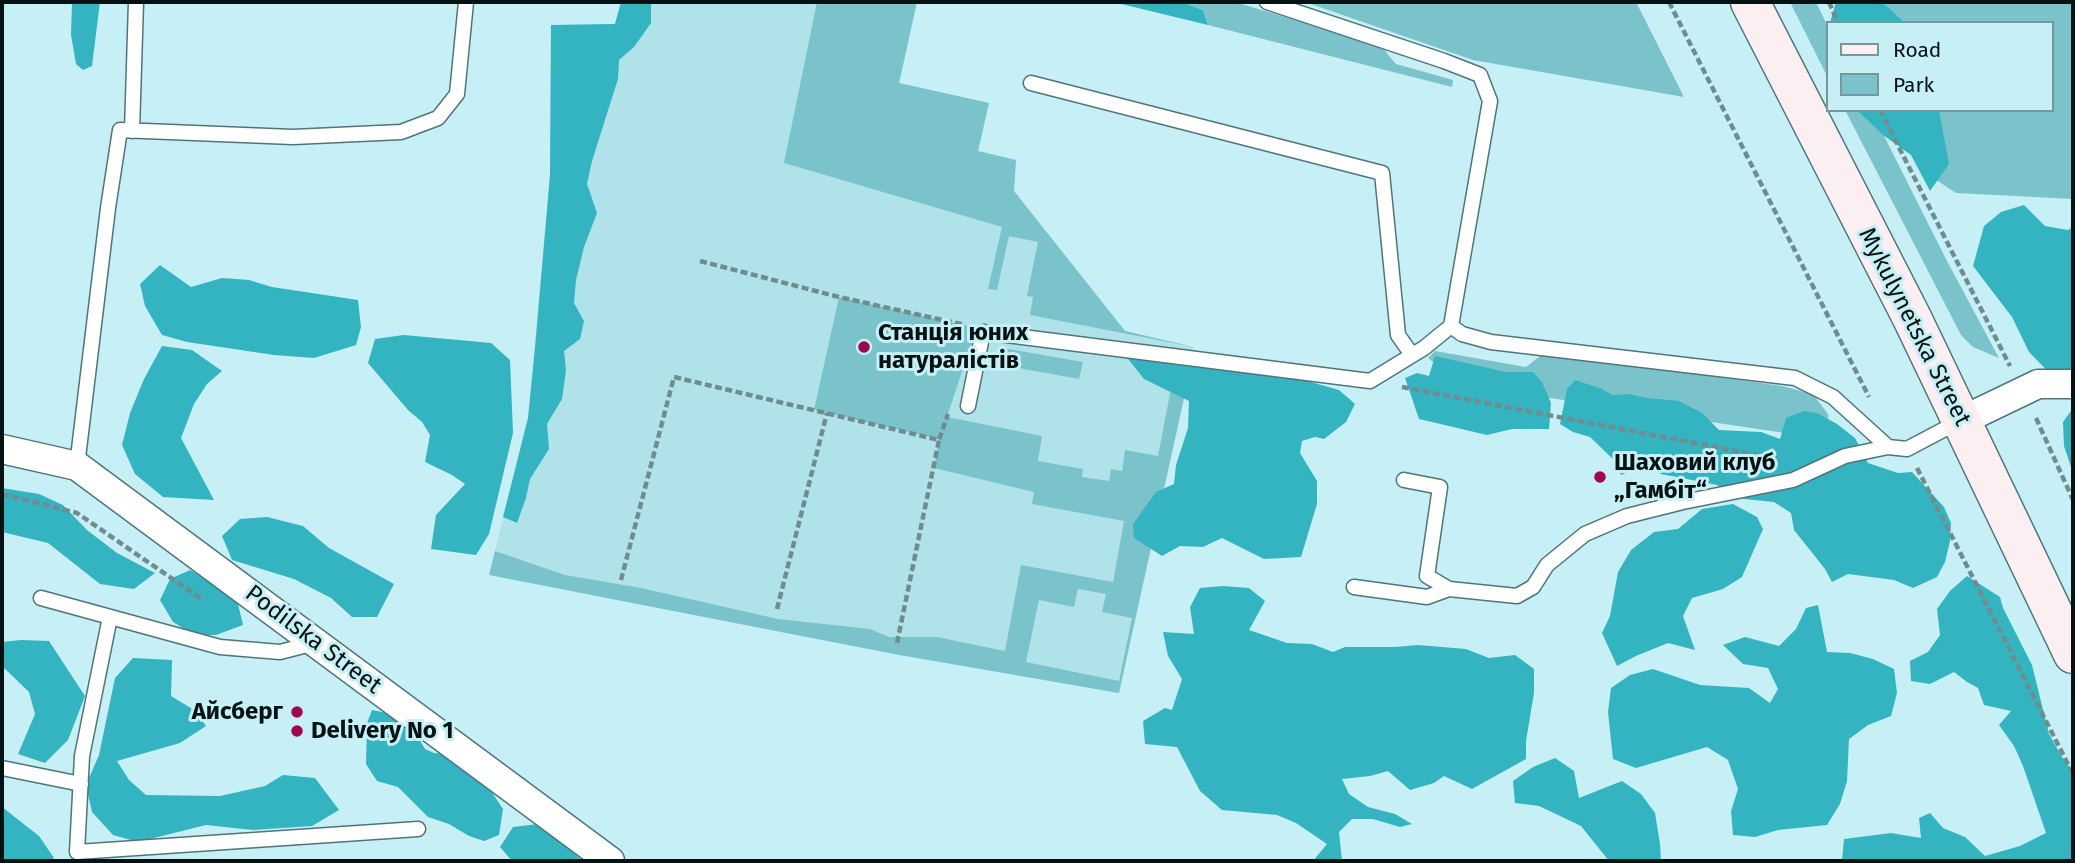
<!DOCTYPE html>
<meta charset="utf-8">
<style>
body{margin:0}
#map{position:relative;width:2075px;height:863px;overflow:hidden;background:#c6f0f5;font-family:"Fira Sans",sans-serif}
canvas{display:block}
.frame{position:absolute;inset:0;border:4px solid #041214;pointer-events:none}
.legend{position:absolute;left:1826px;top:21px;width:228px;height:91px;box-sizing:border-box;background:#c6f0f5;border:2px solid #78979b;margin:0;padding:9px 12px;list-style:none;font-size:21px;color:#041214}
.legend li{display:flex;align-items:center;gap:14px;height:35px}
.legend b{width:35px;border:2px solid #78979b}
</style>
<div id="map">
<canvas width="2075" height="863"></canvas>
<div class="frame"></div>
<ul class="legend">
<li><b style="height:9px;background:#fceff2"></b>Road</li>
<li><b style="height:19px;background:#7bc3cb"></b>Park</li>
</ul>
</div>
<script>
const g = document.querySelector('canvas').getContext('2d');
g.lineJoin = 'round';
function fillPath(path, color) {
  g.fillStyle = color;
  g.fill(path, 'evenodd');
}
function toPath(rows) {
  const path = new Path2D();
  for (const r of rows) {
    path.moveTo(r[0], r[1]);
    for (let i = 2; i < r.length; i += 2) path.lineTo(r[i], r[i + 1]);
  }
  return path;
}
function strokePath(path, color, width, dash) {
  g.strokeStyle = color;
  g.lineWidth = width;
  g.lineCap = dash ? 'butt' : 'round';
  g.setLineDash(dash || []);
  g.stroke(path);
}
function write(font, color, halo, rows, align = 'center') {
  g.font = font + ' "Fira Sans",sans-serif';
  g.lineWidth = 6;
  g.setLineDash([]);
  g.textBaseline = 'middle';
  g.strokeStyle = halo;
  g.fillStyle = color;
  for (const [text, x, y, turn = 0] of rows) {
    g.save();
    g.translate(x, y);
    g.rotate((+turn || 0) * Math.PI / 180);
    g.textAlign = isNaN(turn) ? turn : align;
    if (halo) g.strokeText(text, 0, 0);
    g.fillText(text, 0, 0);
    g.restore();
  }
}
const built = toPath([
 [621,2,917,2,899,83,989,103,978,151,1016,160,1014,191,1125,331,1194,347,1119,693,894,654,489,575,528,418,550,175,551,25,615,24]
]);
const green = toPath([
 [817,2,917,2,899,83,989,103,978,151,1016,160,1014,191,1125,331,1194,347,1030,315,1033,297,1027,296,1038,242,1009,236,997,290,988,289,1002,227,784,163],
 [1181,2,1235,2,1381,46,1396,64,1453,80,1452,87,1208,25,1203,10],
 [1305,2,1636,2,1684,97,1473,60],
 [1790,2,1816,2,1828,27,1828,78],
 [1835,2,2073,2,2073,199,1956,193,1918,168,1889,110,2052,110,2052,23,1846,23],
 [1845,110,1871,110,1947,261,1999,358,1973,347,1961,335],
 [839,297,968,326,983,332,973,338,947,417,1042,436,1038,461,1083,469,1082,477,1109,481,1111,469,1122,471,1125,450,1158,456,1172,383,1187,385,1119,693,894,654,489,575,495,551,565,575,641,588,778,619,870,629,889,637,937,637,1005,651,1021,565,1113,582,1124,521,1032,504,1034,492,934,468,939,439,814,410],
 [1078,589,1106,594,1102,612,1132,618,1119,681,1026,662,1039,600,1074,607],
 [1003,348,1083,362,1079,379,996,364],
 [1435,351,1526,367,1545,352,1782,386,1813,394,1828,414,1829,428,1805,436,1436,381,1440,367,1428,358]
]);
const forest = toPath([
 [72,2,100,2,92,66,83,70,76,64,71,35],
 [621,2,651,2,651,23,634,47,619,60,618,79,592,161,587,184,597,213,584,247,576,280,574,303,584,321,580,339,564,351,566,370,562,399,547,424,549,449,530,479,526,498,517,523,503,517,528,418,535,348,550,175,551,25,615,24],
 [1113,2,1181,2,1203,10,1208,25],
 [1836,2,1882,2,1905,23,1830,23],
 [1857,110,1939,110,1949,164,1930,191,1911,155,1883,135],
 [2024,205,2045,226,2068,230,2073,227,2073,393,2069,393,2029,352,2012,317,1973,266,1984,226,2001,212],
 [160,265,191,287,222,278,249,280,272,287,358,300,361,327,356,345,314,358,274,355,187,342,162,335,145,306,140,284],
 [404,335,491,343,510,360,513,433,489,534,476,555,431,549,436,515,465,484,452,475,425,462,430,435,422,422,408,410,368,363,375,339],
 [162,346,192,350,222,371,207,384,194,404,181,438,214,500,163,497,135,474,122,445,130,413,144,379],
 [1173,352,1202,367,1219,367,1293,377,1339,390,1355,404,1346,422,1324,439,1315,437,1302,441,1300,453,1317,481,1317,504,1301,557,1264,559,1222,538,1203,547,1180,546,1162,556,1134,538,1133,524,1156,492,1174,484,1176,465,1188,428,1189,401,1144,379,1125,355],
 [1435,356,1506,372,1533,372,1542,382,1551,403,1549,429,1512,429,1487,435,1419,419,1405,378,1417,373,1429,376],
 [1575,380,1602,389,1612,395,1629,394,1647,398,1679,401,1702,413,1719,430,1761,432,1780,439,1786,418,1804,411,1817,413,1837,424,1855,438,1868,463,1898,473,1912,472,1944,507,1951,523,1950,541,1945,562,1937,577,1913,588,1894,580,1848,574,1832,582,1825,569,1794,530,1791,513,1774,502,1744,499,1717,485,1661,474,1644,465,1621,475,1616,462,1590,437,1573,432,1560,424,1567,389],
 [2073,408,2073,473,2064,446,2063,422],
 [2,488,39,494,63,505,87,530,117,553,155,573,134,589,100,584,48,543,2,532],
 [1733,504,1757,517,1763,529,1742,577,1723,589,1692,598,1683,616,1695,650,1668,643,1636,656,1617,666,1602,633,1610,616,1618,572,1631,550,1654,532,1678,529,1702,509],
 [267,517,303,526,329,548,394,584,377,617,352,617,331,598,294,579,232,560,222,536,240,519],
 [190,570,215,585,238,604,243,625,216,635,194,635,173,622,160,600,170,579],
 [1967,576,2000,597,2003,608,2032,665,2049,734,2062,757,2073,771,2073,861,1842,861,1844,839,1891,833,1921,838,1919,818,1930,813,1943,828,1965,837,1985,856,2020,846,2046,833,2023,766,2014,746,1999,725,2011,711,1984,705,1978,688,1967,682,1954,672,1930,684,1911,681,1910,661,1928,652,1940,635,1937,609,1950,591],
 [1223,586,1249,588,1265,601,1249,630,1287,643,1312,644,1333,652,1345,647,1395,647,1418,645,1466,649,1489,658,1515,655,1534,669,1534,693,1526,741,1526,759,1472,789,1444,776,1434,783,1410,790,1388,771,1370,776,1342,779,1349,794,1368,807,1395,814,1412,824,1400,827,1373,819,1352,819,1339,832,1342,861,1313,861,1327,844,1296,823,1277,815,1222,810,1200,791,1177,747,1145,744,1143,721,1165,708,1172,710,1182,679,1168,656,1163,632,1194,634,1190,607,1200,588],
 [1818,605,1827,652,1850,653,1873,659,1894,669,1897,693,1891,716,1868,725,1849,739,1847,781,1840,804,1827,825,1778,830,1755,837,1733,835,1731,811,1738,789,1728,760,1707,747,1636,768,1613,759,1608,712,1611,688,1630,675,1653,669,1700,685,1749,688,1770,703,1778,689,1768,668,1743,664,1723,645,1745,637,1779,646,1796,629,1806,608],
 [21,640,49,641,85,696,68,740,45,763,18,754,35,714,29,692,2,666,2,642],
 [133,658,172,660,171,696,194,710,206,726,180,743,117,761,129,780,146,795,220,796,265,786,283,775,315,778,339,810,312,826,253,830,206,825,138,842,113,835,92,812,86,785,99,755,115,678],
 [372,710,392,714,415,732,425,749,434,753,453,754,491,791,503,809,499,835,484,841,469,836,449,824,428,817,398,787,377,781,366,764,367,723],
 [1555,758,1574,771,1579,798,1622,781,1641,794,1655,813,1660,844,1661,861,1609,861,1581,826,1539,806,1515,803,1513,781,1533,767],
 [2,807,39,836,54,858,51,861,2,861],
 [538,824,546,829,583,861,512,861,500,847,513,827]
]);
const path = toPath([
 [1669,2,1869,397],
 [1829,2,1838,23],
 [1880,110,2010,366],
 [700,261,839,297,965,325],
 [1402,387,1778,459],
 [2036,418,2073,500],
 [1917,468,2073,774],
 [2,494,77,513,203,600],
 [621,580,674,377,939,440,948,414],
 [777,609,827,413],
 [897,643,939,440]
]);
const lane = toPath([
 [1267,2,1444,61,1480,75,1490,101,1451,326,1462,334,1491,342,1795,378,1833,397,1888,447,1907,449,1958,422],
 [1031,83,1382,173,1398,335,1412,355],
 [132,131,136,2],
 [968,406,983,332,1370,381,1424,348,1451,326],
 [77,466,108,208,120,130,293,137,401,132,438,118,457,94,466,2],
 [1404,480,1440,487,1427,576,1449,589,1517,596,1533,587,1547,565,1585,534,1627,516,1683,502,1793,480,1845,456,1888,447],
 [1354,587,1427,597,1449,589],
 [41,598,220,647,280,652,315,643],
 [110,617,82,756,77,852,418,829],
 [2,768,81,784]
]);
const street = toPath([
 [1961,421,2038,384,2073,384],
 [2,449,77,466,610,861]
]);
const secondary = toPath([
 [1750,2,1912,318,2073,654]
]);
const markers = [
 [864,347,7,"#9e064e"],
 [1600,477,7,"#9e064e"],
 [297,712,7,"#9e064e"],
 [297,731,7,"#9e064e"]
];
const streetNames = [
 ["Mykulynetska Street",1914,327,63],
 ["Podilska Street",313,640,37]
];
const poiNames = [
 ["Станція юних",878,333],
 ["натуралістів",878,361],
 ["Шаховий клуб",1614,463],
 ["„Гамбіт“",1614,491],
 ["Айсберг",283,712,"right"],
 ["Delivery No 1",311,731]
];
fillPath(built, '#b0e3e9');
fillPath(green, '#7bc3cb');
fillPath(forest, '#34b4c1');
strokePath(lane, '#4f757a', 17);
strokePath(street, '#4f757a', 31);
strokePath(secondary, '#4f757a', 41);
strokePath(path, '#6f8c90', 4.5, [7, 3.5]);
strokePath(lane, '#fff', 14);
strokePath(street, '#fff', 28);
strokePath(secondary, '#fceff2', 38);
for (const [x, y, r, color] of markers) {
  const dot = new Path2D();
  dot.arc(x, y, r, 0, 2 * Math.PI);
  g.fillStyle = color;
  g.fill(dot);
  strokePath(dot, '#c6f0f5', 2.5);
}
write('24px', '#041214', '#c6f0f5', streetNames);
write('bold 24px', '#041214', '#c6f0f5', poiNames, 'left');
</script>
